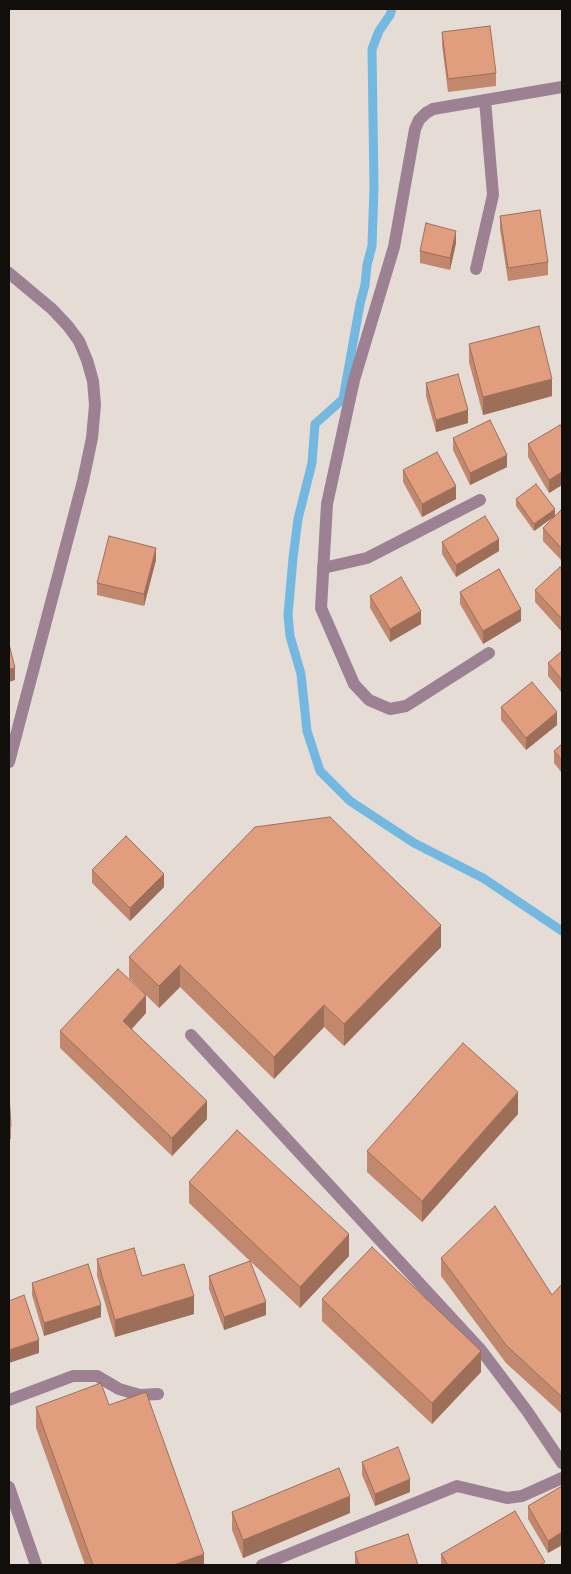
<!DOCTYPE html>
<style>
body{margin:0}
#map{position:relative;width:571px;height:1574px;overflow:hidden;background:#e5dcd6;font-family:Manrope,sans-serif}
canvas{display:block}
.frame{position:absolute;inset:0;border:10px solid #110e0c;pointer-events:none}
</style>
<div id="map">
<canvas width="571" height="1574"></canvas>
<div class="frame"></div>
</div>
<script>
const g = document.querySelector('canvas').getContext('2d');
g.lineJoin = 'round';
function toPath(rows) {
  const path = new Path2D();
  for (const r of rows) {
    path.moveTo(r[0], r[1]);
    for (let i = 2; i < r.length; i += 2) path.lineTo(r[i], r[i + 1]);
  }
  return path;
}
function strokePath(path, color, width, dash) {
  g.strokeStyle = color;
  g.lineWidth = width;
  g.lineCap = dash ? 'butt' : 'round';
  g.setLineDash(dash || []);
  g.stroke(path);
}
function fillPath(path, color) {
  g.fillStyle = color;
  g.fill(path, 'evenodd');
}
const stream = toPath([
 [392,9,390,15,379,31,372,49,374,187,372,246,367,265,365,285,360,304,343,399,315,424,312,463,298,519,293,558,288,615,290,636,301,674,307,731,320,771,350,801,414,843,483,878,562,931]
]);
const lane = toPath([
 [476,269,493,195,485,100],
 [323,568,367,558,480,500],
 [191,1035,481,1350,527,1411,562,1463],
 [9,1400,73,1376,97,1376,119,1389,140,1395,158,1394],
 [262,1565,457,1486,507,1498,522,1496,562,1478]
]);
const street = toPath([
 [9,273,52,309,68,326,79,341,87,360,93,381,95,405,92,438,83,481,9,762],
 [489,653,406,706,390,709,369,700,354,684,321,608,327,504,354,380,394,247,415,129,419,120,426,113,433,109,562,87],
 [9,1487,36,1565]
]);
const wall = toPath([
 [442,32,496,73,496,86,448,92,442,45],
 [500,216,548,262,548,275,508,281,500,229],
 [456,243,450,270,420,263,420,251],
 [469,344,552,396,483,415,469,362],
 [426,383,468,423,436,432,426,396],
 [562,428,562,485,549,493,528,457,528,444],
 [453,438,507,467,470,485,453,450],
 [403,470,456,499,422,517,403,482],
 [516,499,555,516,534,531,516,506],
 [562,509,562,561,543,541,543,528],
 [442,542,499,551,456,577,442,554],
 [156,560,144,606,97,595,97,583],
 [562,570,562,632,535,602,535,590],
 [460,592,521,621,483,644,460,604],
 [370,596,421,624,390,642,370,608],
 [562,651,562,693,548,676,548,663],
 [501,707,557,725,526,750,501,720],
 [562,744,562,773,554,763,554,751],
 [92,870,164,887,130,921,92,883],
 [441,947,344,1046,324,1027,274,1079,180,987,159,1008,129,978,129,957],
 [146,1013,132,1029,207,1119,172,1156,60,1048,60,1031],
 [9,1095,11,1126,11,1139,9,1139],
 [518,1114,422,1222,367,1172,367,1151],
 [189,1182,349,1256,300,1308,250,1261,266,1315,224,1330,209,1289,209,1276,250,1261,189,1203],
 [441,1258,552,1295,562,1284,562,1414,506,1363,441,1276],
 [97,1259,142,1276,194,1314,115,1337,97,1276],
 [32,1283,101,1317,44,1336,32,1295],
 [322,1299,481,1372,432,1424,322,1321],
 [109,1405,204,1565,85,1565,36,1428,36,1407],
 [362,1462,410,1492,375,1506,362,1475],
 [562,1486,562,1545,548,1553,528,1519,528,1506],
 [232,1512,350,1513,243,1558,232,1530],
 [355,1552,418,1565,355,1565],
 [441,1554,545,1565,441,1565]
]);
const shadedWall = toPath([
 [456,231,456,243,450,270,450,258],
 [552,379,552,396,483,415,483,397],
 [468,410,468,423,436,432,436,420],
 [507,455,507,467,470,485,470,473],
 [562,472,562,485,549,493,549,480],
 [456,486,456,499,422,517,422,504],
 [555,509,555,516,534,531,534,524],
 [499,539,499,551,456,577,456,565],
 [156,548,156,560,144,606,144,594],
 [521,609,521,621,483,644,483,631],
 [421,611,421,624,390,642,390,629],
 [15,668,15,680,9,682,9,669],
 [557,712,557,725,526,750,526,738],
 [164,874,164,887,130,921,130,908],
 [441,925,441,947,344,1046,344,1024],
 [180,965,180,987,159,1008,159,986],
 [146,995,146,1013,123,1038,123,1021],
 [324,1005,324,1027,274,1079,274,1057],
 [518,1092,518,1114,422,1222,422,1201],
 [207,1101,207,1119,172,1156,172,1138],
 [349,1234,349,1256,300,1308,300,1287],
 [194,1296,194,1314,115,1337,115,1320],
 [266,1302,266,1315,224,1330,224,1317],
 [101,1305,101,1317,44,1336,44,1323],
 [39,1340,39,1353,9,1363,9,1350],
 [481,1351,481,1372,432,1424,432,1403],
 [410,1479,410,1492,375,1506,375,1494],
 [350,1496,350,1513,243,1558,243,1540],
 [562,1532,562,1545,548,1553,548,1541],
 [204,1554,204,1565,174,1565]
]);
const building = toPath([
 [490,26,496,73,448,79,442,32,490,26],
 [540,210,548,262,508,268,500,216,540,210],
 [426,223,456,231,450,258,420,251,426,223],
 [539,326,552,379,483,397,469,344,539,326],
 [458,374,468,410,436,420,426,383,458,374],
 [490,420,507,455,470,473,453,438,490,420],
 [560,425,562,428,562,472,549,480,528,444,560,425],
 [437,452,456,486,422,504,403,470,437,452],
 [536,484,555,509,534,524,516,499,536,484],
 [562,509,562,549,543,528,562,509],
 [485,516,499,539,456,565,442,542,485,516],
 [109,536,156,548,144,594,97,583,109,536],
 [560,567,562,570,562,619,535,590,560,567],
 [499,569,521,609,483,631,460,592,499,569],
 [401,577,421,611,390,629,370,596,401,577],
 [9,644,15,668,9,669,9,644],
 [562,651,562,680,548,663,562,651],
 [532,682,557,712,526,738,501,707,532,682],
 [562,744,562,760,554,751,562,744],
 [330,817,441,925,344,1024,324,1005,274,1057,180,965,159,986,129,957,255,827,330,817],
 [126,836,164,874,130,908,92,870,126,836],
 [118,969,146,995,123,1021,207,1101,172,1138,60,1031,118,969],
 [463,1043,518,1092,422,1201,367,1151,463,1043],
 [9,1095,11,1126,9,1126,9,1095],
 [237,1130,349,1234,300,1287,189,1182,237,1130],
 [495,1206,552,1295,562,1284,562,1397,506,1345,441,1258,495,1206],
 [372,1247,481,1351,432,1403,322,1299,372,1247],
 [134,1248,142,1276,184,1264,194,1296,115,1320,97,1259,134,1248],
 [250,1261,266,1302,224,1317,209,1276,250,1261],
 [88,1264,101,1305,44,1323,32,1283,88,1264],
 [24,1295,39,1340,9,1350,9,1301,24,1295],
 [101,1383,109,1405,146,1392,204,1554,174,1565,93,1565,36,1407,101,1383],
 [398,1447,410,1479,375,1494,362,1462,398,1447],
 [339,1468,350,1496,243,1540,232,1512,339,1468],
 [562,1486,562,1532,548,1541,528,1506,562,1486],
 [515,1511,545,1562,540,1565,448,1565,441,1554,515,1511],
 [408,1534,418,1565,359,1565,355,1552,408,1534]
]);
strokePath(stream, '#73b8e0', 9);
strokePath(lane, '#9b8192', 12);
strokePath(street, '#9b8192', 12);
fillPath(wall, '#c1886d');
fillPath(shadedWall, '#9d6f59');
fillPath(building, '#e09e7f');
strokePath(building, '#9d6f59', 1);
</script>
